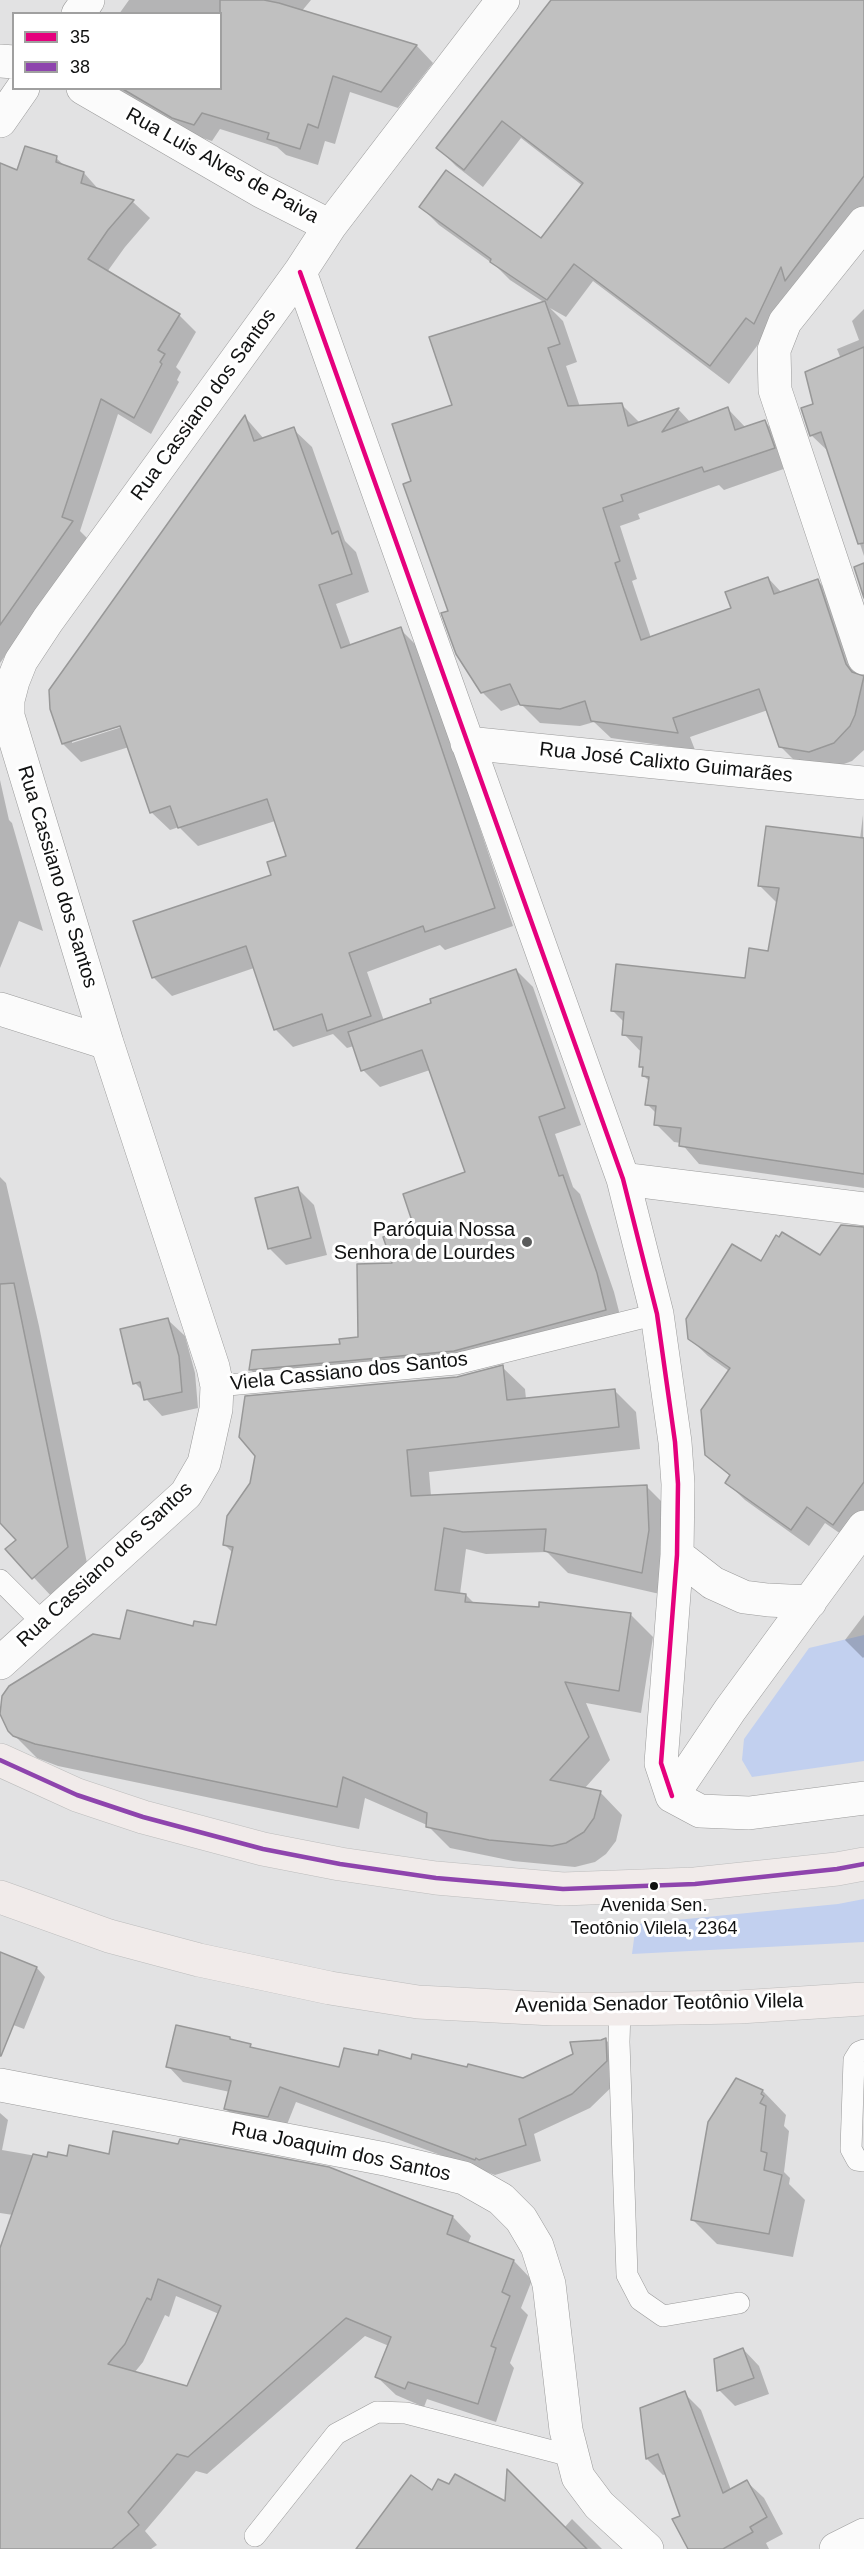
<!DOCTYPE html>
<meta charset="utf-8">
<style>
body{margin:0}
#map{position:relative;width:864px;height:2549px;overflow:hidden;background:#e2e2e3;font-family:Helvetica,sans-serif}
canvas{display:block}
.legend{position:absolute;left:12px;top:12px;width:210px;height:78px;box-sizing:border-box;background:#fff;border:2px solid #a0a0a0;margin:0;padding:8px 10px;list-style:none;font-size:18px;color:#111212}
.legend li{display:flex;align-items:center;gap:12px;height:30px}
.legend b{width:30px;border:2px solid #a0a0a0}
</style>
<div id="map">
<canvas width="864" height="2549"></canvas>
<ul class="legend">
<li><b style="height:8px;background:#e5007d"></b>35</li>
<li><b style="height:8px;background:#8e44ad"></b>38</li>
</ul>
</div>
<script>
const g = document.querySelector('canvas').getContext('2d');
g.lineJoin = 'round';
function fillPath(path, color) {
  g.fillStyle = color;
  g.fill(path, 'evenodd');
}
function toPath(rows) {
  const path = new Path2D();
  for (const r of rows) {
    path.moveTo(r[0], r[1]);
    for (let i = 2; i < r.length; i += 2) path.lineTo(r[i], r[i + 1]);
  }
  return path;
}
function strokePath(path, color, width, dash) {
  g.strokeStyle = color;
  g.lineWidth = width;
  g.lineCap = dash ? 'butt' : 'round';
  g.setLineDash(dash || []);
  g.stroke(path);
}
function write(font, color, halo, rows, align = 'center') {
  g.font = font + ' Helvetica,sans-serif';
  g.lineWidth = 6;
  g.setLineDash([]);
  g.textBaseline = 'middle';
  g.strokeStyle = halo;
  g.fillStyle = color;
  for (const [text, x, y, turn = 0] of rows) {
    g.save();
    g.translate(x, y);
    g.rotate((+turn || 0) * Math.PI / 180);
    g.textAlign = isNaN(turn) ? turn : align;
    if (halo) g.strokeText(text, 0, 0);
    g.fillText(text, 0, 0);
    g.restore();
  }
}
const green = toPath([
 [864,1635,864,1761,752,1777,742,1760,744,1739,809,1648],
 [864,1899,864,1942,632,1954,636,1924,838,1904]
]);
const shadow = toPath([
 [129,0,311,0,301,12,417,46,433,63,398,108,350,92,335,144,325,141,318,165,286,155,277,147,220,129,212,141,190,134,128,98,118,88,220,88,220,14,119,14],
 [551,0,864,0,864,218,765,335,729,384,593,281,566,317,550,308,563,321,577,362,566,366,580,407,621,404,640,423,679,410,691,423,728,409,746,428,765,422,783,440,792,466,724,490,719,485,638,514,640,519,620,526,637,579,632,581,651,638,733,609,768,578,782,593,818,581,836,599,862,678,864,678,864,750,852,761,828,770,799,765,780,746,768,710,690,737,695,750,611,738,594,722,580,726,540,723,521,704,501,711,482,692,449,612,413,482,454,405,545,303,510,280,496,266,439,225,421,207,541,241,583,186,521,138,483,187,456,166,438,148],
 [56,158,66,167,84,173,100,191,133,202,150,218,125,247,107,272,179,315,196,332,176,367,181,372,177,380,179,382,151,434,118,414,80,531,89,540,0,663,0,176],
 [864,309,864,556,830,453,811,435,814,405,841,359,837,349,859,340,852,321],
 [245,417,264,439,293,429,312,447,345,541,356,552,369,592,336,604,351,646,400,629,419,648,513,926,445,950,440,945,367,972,384,1021,516,970,533,987,581,1125,555,1134,573,1187,580,1194,614,1292,623,1327,268,1387,251,1370,359,1339,394,1265,416,1228,467,1172,430,1070,380,1087,363,1070,354,1046,347,1048,333,1034,293,1047,275,1029,254,968,172,996,153,977,272,876,288,857,275,821,198,846,179,827,170,830,151,812,129,747,81,762,63,744],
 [127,722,128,725,72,743,72,740],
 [0,780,9,820,12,823,43,931,19,921,0,968],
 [863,815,864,1188,699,1164,681,1143,674,1142,656,1124,657,1114,647,1104,650,1082,643,1075,644,1069,641,1066,642,1053,624,1034,625,1023,612,1010,746,980,769,952,778,904,759,885,860,839],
 [0,1177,6,1183,39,1326,88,1568,53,1598,7,1549,18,1540,0,1508],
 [297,1188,314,1205,327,1255,286,1265,269,1248],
 [864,1228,864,1524,851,1541,825,1523,809,1546,745,1500,727,1483,731,1477,706,1454,729,1371,708,1356,689,1338,761,1263,820,1257],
 [168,1320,185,1336,195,1373,198,1408,162,1416,146,1399,144,1392,135,1383],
 [502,1367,525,1389,526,1399,614,1390,636,1412,640,1449,429,1472,431,1496,647,1487,669,1509,664,1595,568,1573,547,1552,486,1554,466,1549,460,1594,466,1595,475,1604,630,1614,653,1637,641,1713,586,1703,610,1760,584,1789,600,1792,622,1815,616,1841,606,1854,595,1862,575,1867,513,1861,450,1848,427,1825,365,1798,359,1829,58,1766,37,1758,9,1730,121,1640,194,1627,217,1627,233,1553,224,1544,457,1378],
 [864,1615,864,1657,863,1658,845,1640],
 [0,1954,37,1968,45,1977,24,2029,0,2020],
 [606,2040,621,2055,622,2077,590,2108,534,2134,541,2161,495,2175,296,2102,284,2132,241,2124,225,2108,230,2092,183,2082,168,2066,232,2041,250,2046,254,2050,340,2068,412,2061,523,2079],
 [736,2080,763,2091,786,2115,784,2126,789,2131,784,2172,790,2178,789,2184,805,2200,793,2257,717,2244,693,2220],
 [0,2113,8,2120,2,2150,48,2158,453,2217,471,2236,468,2243,514,2261,532,2280,521,2308,528,2315,510,2363,514,2368,496,2422,427,2399,424,2407,396,2395,377,2377,389,2346,365,2336,207,2474,196,2471,145,2531,157,2545,151,2549,0,2549,0,2254,13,2215,0,2213],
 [176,2296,219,2314,188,2387,134,2373,143,2362,165,2315,169,2317],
 [743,2349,759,2366,769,2394,735,2406,719,2390],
 [684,2393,701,2410,731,2490,747,2482,764,2498,783,2534,766,2543,769,2549,691,2549,666,2474,663,2475,647,2459],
 [432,2492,506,2503,564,2528,572,2519,602,2549,358,2549]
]);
const building = toPath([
 [220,0,264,0,279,3,417,45,381,92,333,76,318,128,308,124,300,149,267,139,269,133,202,113,194,125,172,118,121,88,220,88,220,0],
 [551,0,864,0,864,176,785,281,781,267,754,324,746,318,710,366,574,264,547,300,490,262,491,259,419,207,446,170,541,238,583,183,502,121,464,170,436,148,551,0],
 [25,146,57,156,56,162,84,172,81,183,134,200,108,230,88,259,180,314,158,350,165,354,160,362,162,364,134,418,101,399,62,517,73,521,0,625,0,163,17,170,25,146],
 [545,301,560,344,548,348,568,406,622,403,628,426,679,408,662,432,728,407,735,430,765,420,775,448,704,472,702,467,621,495,623,501,603,508,620,561,615,563,641,640,731,608,725,592,768,577,774,594,818,579,846,664,852,672,864,676,855,715,850,726,834,743,809,752,779,747,759,689,673,718,678,733,591,721,585,701,560,709,520,705,510,684,481,693,456,654,441,613,448,611,403,484,411,481,392,424,452,405,429,337,545,301],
 [864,347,864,543,858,544,821,432,810,436,801,408,813,404,805,372,864,347],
 [245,415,254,441,294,427,332,534,338,531,352,574,319,585,341,648,401,627,495,908,425,932,423,926,349,953,371,1016,327,1031,322,1014,274,1030,246,946,152,978,133,921,271,875,267,862,286,856,267,799,178,828,170,806,150,813,120,726,62,744,50,709,49,690,245,415],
 [864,563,864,598,854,567,864,563],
 [766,826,864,838,864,1174,679,1146,681,1128,654,1125,656,1106,645,1105,649,1077,642,1076,643,1067,639,1067,642,1037,622,1035,624,1012,611,1011,616,964,745,978,749,948,768,951,779,888,758,886,766,826],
 [516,969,565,1108,539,1117,559,1176,563,1175,597,1273,606,1310,454,1351,249,1370,252,1350,340,1344,339,1339,358,1337,357,1264,392,1263,383,1237,414,1227,403,1194,465,1172,422,1050,361,1071,348,1032,431,1003,430,999,516,969],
 [298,1187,311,1238,268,1249,255,1198,298,1187],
 [841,1225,864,1227,864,1482,833,1525,807,1507,791,1530,725,1483,730,1475,705,1455,701,1410,730,1368,688,1339,686,1319,732,1244,761,1261,776,1235,779,1237,782,1232,820,1255,841,1225],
 [14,1283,68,1547,32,1579,5,1549,16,1540,0,1523,0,1284,14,1283],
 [168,1318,179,1356,182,1392,144,1400,140,1382,133,1384,120,1329,168,1318],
 [503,1365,507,1400,615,1389,619,1427,407,1450,411,1496,647,1485,649,1530,642,1573,544,1551,546,1529,463,1532,444,1528,435,1590,466,1594,465,1602,539,1607,539,1602,631,1613,619,1691,565,1682,589,1737,550,1780,601,1791,594,1818,584,1832,566,1843,552,1846,489,1840,426,1827,427,1813,343,1777,337,1807,35,1744,13,1736,8,1731,0,1714,2,1696,9,1686,93,1634,120,1639,127,1610,193,1626,194,1621,216,1625,233,1547,223,1545,227,1516,250,1483,255,1456,239,1437,245,1396,457,1377,503,1365],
 [0,1952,37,1967,1,2056,0,2056,0,1952],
 [176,2025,230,2037,230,2039,251,2044,250,2047,339,2067,344,2048,378,2055,379,2050,411,2059,412,2054,467,2067,468,2064,523,2078,573,2054,570,2042,601,2040,606,2038,607,2061,572,2094,519,2119,526,2145,479,2160,476,2158,475,2160,280,2087,268,2117,224,2109,231,2081,166,2067,176,2025],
 [736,2078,763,2090,761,2094,764,2096,760,2103,766,2106,761,2151,767,2153,764,2170,782,2175,769,2234,691,2220,708,2122,736,2078],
 [113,2131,178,2144,180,2139,329,2167,453,2216,447,2234,514,2260,502,2292,510,2296,491,2346,496,2348,478,2404,408,2382,405,2389,375,2377,391,2337,346,2318,188,2457,177,2454,128,2512,139,2525,112,2549,0,2549,0,2248,33,2154,47,2157,48,2152,67,2156,69,2145,109,2154,113,2131],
 [158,2279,221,2306,187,2386,108,2364,125,2344,147,2298,151,2300,158,2279],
 [743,2348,754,2378,717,2391,714,2359,743,2348],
 [685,2391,723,2493,747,2480,767,2517,750,2527,753,2532,723,2549,688,2549,672,2519,680,2516,658,2454,646,2459,640,2408,685,2391],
 [507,2469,587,2549,356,2549,411,2475,432,2490,438,2479,449,2484,455,2474,505,2501,507,2469]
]);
const service = toPath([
 [217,1386,456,1364,657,1314],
 [0,1580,44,1624],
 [620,2009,619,2042,627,2275,640,2300,663,2316,739,2303],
 [864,2050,859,2052,854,2060,851,2149,857,2160,864,2161],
 [255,2536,336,2434,377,2412,406,2413,571,2456]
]);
const minor = toPath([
 [78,14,88,0],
 [0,61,14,62],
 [83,88,261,191,330,226],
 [0,121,23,88],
 [864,223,785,322,774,350,775,390,864,658],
 [300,272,623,1179,657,1314,675,1442,678,1484,677,1555,661,1763,672,1796],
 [467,743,864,783],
 [0,1009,107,1043],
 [623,1179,864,1209],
 [677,1555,713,1583,744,1597,768,1600,810,1602],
 [0,1663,186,1494,204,1463,216,1409,217,1386,213,1367,107,1043,8,716,8,700,13,681,21,661,48,620,300,272,330,226,503,0],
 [672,1796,730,1710,864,1527],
 [672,1796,700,1811,749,1813,864,1798]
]);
const tertiary = toPath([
 [0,2085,385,2159,464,2178,501,2199,521,2219,537,2246,549,2284,566,2430,578,2477,599,2505,647,2549],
 [836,2549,864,2535]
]);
const primary = toPath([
 [0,1760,77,1795,143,1817,263,1849,340,1864,436,1878,563,1889,695,1884,837,1869,864,1864],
 [0,1897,109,1936,199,1960,330,1988,418,2002,553,2009,620,2009,739,2007,864,1999]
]);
const bus1 = toPath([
 [300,272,623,1179,657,1314,675,1442,678,1484,677,1555,661,1763,672,1796]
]);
const bus2 = toPath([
 [0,1760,77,1795,143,1817,263,1849,340,1864,436,1878,563,1889,695,1884,837,1869,864,1864]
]);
const markers = [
 [527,1242,6,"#5a5b5b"],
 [654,1886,5,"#111212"]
];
const busNames = [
 ["Avenida Sen.",654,1906],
 ["Teotônio Vilela, 2364",654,1929]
];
const streetNames = [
 ["Rua Luis Alves de Paiva",222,166,29],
 ["Rua Cassiano dos Santos",204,405,-54],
 ["Rua José Calixto Guimarães",666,763,6],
 ["Rua Cassiano dos Santos",57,877,73],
 ["Viela Cassiano dos Santos",349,1372,-6],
 ["Rua Cassiano dos Santos",105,1565,-43],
 ["Avenida Senador Teotônio Vilela",659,2004,-1],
 ["Rua Joaquim dos Santos",341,2152,12]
];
const poiNames = [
 ["Paróquia Nossa",515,1230],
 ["Senhora de Lourdes",515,1253]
];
fillPath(green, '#c2d0ef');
fillPath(shadow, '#0003');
fillPath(building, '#c0c0c0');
strokePath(building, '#989898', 1.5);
strokePath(service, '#9a9a9a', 22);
strokePath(minor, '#9a9a9a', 34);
strokePath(tertiary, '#9a9a9a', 34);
strokePath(primary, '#bcbcbc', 34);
strokePath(service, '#fbfbfb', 21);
strokePath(minor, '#fbfbfb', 33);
strokePath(tertiary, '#fbfbfb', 33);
strokePath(primary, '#f1ebea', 33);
strokePath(bus1, '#e5007d', 4.5);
strokePath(bus2, '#8e44ad', 4.5);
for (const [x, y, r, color] of markers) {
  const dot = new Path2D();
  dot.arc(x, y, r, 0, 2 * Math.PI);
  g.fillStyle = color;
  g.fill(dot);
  strokePath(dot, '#fff', 2);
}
write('18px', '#111212', '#fff', busNames);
write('20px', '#111212', '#fff', streetNames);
write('20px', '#111212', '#fff', poiNames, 'right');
</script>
